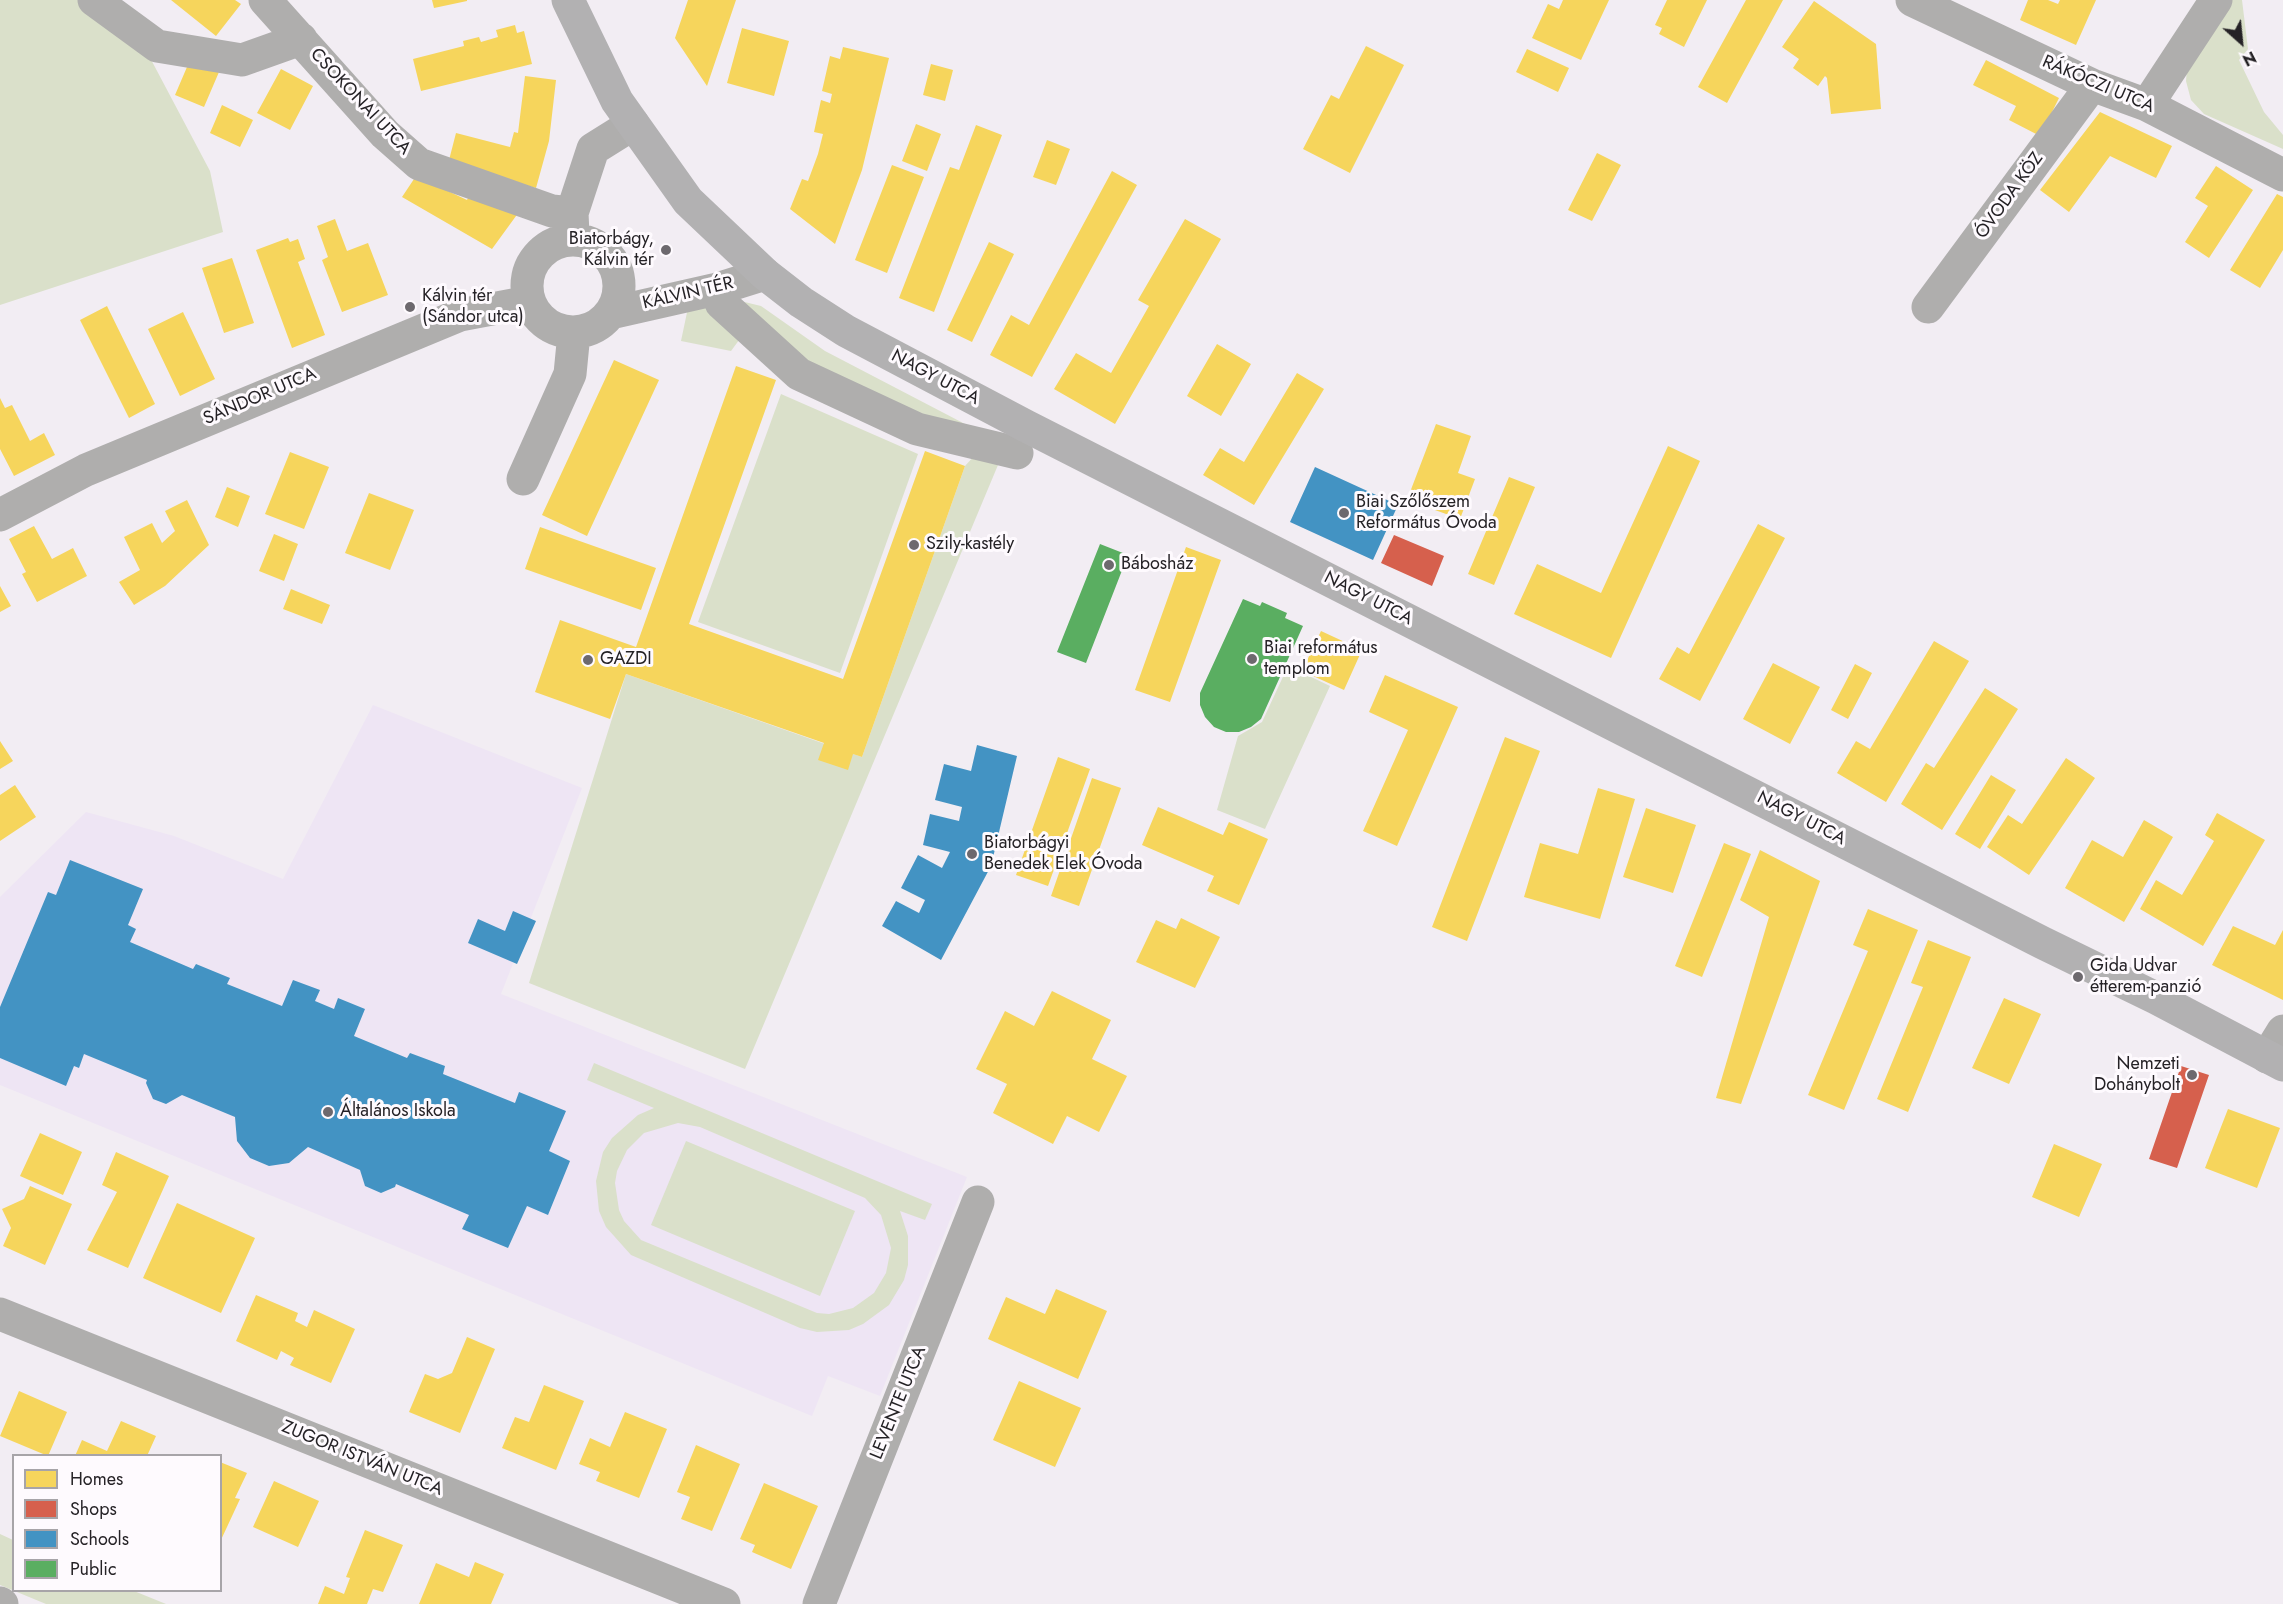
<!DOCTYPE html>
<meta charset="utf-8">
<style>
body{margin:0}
#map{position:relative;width:2283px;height:1604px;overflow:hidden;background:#f2edf3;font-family:Jost,sans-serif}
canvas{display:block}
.legend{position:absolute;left:12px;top:1454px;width:210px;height:138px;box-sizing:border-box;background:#fefafe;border:2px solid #a7a4a8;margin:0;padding:8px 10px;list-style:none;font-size:18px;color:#252226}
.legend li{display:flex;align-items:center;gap:12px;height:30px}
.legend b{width:30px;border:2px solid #a7a4a8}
.north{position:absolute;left:2211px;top:12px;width:60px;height:60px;-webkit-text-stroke:4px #fefafe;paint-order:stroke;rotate:153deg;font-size:16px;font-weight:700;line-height:24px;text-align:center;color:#252226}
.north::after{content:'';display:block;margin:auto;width:21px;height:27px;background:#252226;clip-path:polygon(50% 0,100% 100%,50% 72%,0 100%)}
</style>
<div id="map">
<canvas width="2283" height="1604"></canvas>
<ul class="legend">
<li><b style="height:16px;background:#f6d55c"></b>Homes</li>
<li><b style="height:16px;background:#d6604d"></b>Shops</li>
<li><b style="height:16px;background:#4393c3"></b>Schools</li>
<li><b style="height:16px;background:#5aae61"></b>Public</li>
</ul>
<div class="north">N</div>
</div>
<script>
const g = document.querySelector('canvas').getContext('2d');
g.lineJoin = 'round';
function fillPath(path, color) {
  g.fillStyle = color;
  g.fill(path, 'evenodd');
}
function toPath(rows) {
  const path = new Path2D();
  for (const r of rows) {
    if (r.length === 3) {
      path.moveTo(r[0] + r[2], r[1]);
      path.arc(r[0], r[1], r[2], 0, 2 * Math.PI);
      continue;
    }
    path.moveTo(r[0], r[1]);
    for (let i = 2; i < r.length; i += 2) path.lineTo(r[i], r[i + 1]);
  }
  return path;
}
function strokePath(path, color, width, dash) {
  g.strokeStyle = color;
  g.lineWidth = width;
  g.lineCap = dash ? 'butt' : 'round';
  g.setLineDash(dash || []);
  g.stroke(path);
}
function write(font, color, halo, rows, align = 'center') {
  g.font = font + ' Jost,sans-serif';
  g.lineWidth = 6;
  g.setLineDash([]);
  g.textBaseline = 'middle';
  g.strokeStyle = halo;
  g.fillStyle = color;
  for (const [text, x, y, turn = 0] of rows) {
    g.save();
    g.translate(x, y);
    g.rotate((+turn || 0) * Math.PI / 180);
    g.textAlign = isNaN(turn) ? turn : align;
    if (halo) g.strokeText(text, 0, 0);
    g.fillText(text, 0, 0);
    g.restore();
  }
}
const education = toPath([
 [373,705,582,788,501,994,967,1177,880,1396,828,1376,812,1416,0,1085,0,897,86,812,174,836,283,879]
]);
const green = toPath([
 [0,0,79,0,147,52,210,171,223,232,0,305],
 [2229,0,2242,0,2248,49,2239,60,2264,112,2283,135,2283,149,2204,114,2191,100,2186,81,2187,69],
 [724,297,761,306,825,351,965,424,960,432,745,332,731,351,681,341,689,303],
 [781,394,918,454,840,673,698,622],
 [974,456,998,465,745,1069,529,983,626,674,862,757,965,466],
 [1288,666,1330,686,1265,829,1217,810,1238,736,1262,722],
 [594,1063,932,1204,925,1220,900,1211,908,1236,908,1265,904,1280,889,1305,863,1324,849,1330,817,1332,800,1328,631,1255,606,1227,599,1211,596,1181,603,1152,612,1138,638,1115,654,1108,587,1080],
 [678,1123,700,1127,865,1198,881,1215,891,1248,886,1273,874,1293,853,1308,829,1314,817,1313,641,1240,624,1221,619,1210,615,1183,617,1171,627,1150,644,1133],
 [686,1141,855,1211,820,1296,651,1225],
 [0,1534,13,1540,14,1590,134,1591,166,1604,46,1604,0,1585]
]);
const homes = toPath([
 [171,0,235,0,241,4,216,36],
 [432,0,467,0,467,1,434,8],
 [688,0,736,0,707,86,675,38],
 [1563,0,1609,0,1581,60,1532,38,1548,4,1559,9],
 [1667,0,1707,0,1684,47,1659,34,1662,28,1655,25],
 [1746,0,1783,0,1727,103,1698,87],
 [2028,0,2048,0,2058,4,2060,0,2096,0,2076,45,2020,20],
 [1814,1,1876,44,1881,109,1831,114,1827,78,1825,76,1818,86,1793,68,1799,59,1782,47],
 [515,25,517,33,524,31,532,64,421,91,413,59,464,46,463,41,479,37,481,42,498,37,496,30],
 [742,28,789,41,774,96,727,83],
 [1366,46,1404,65,1350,173,1303,149,1331,95,1339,99],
 [843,47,889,58,862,170,835,244,790,209,802,179,808,181,818,154,823,134,814,132,821,100,830,103,832,94,822,91,830,56,840,59],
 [1527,49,1569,68,1558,92,1516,72],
 [190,60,219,72,204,107,175,95],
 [1986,60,2059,98,2040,136,2009,120,2016,106,1973,85],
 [931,64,953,70,945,101,923,95],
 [281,69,313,86,290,130,257,113],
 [525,76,556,80,549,141,536,188,448,164,456,133,510,147,514,132,518,133],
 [222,105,253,120,240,147,210,133],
 [2100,112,2172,146,2156,178,2110,156,2069,212,2040,190],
 [916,124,941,134,927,171,902,161],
 [976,125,1002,135,934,312,899,298,950,167,959,170],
 [1047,140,1070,149,1056,185,1033,177],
 [1597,153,1621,165,1592,221,1568,210],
 [892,165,924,177,887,273,855,260],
 [2216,166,2253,190,2209,258,2185,242,2208,206,2195,198],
 [1112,171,1137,185,1032,377,990,355,1011,315,1029,325],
 [416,176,467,200,469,196,524,205,492,249,402,197],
 [2277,194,2283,197,2283,250,2260,288,2230,270],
 [335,219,347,251,368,243,388,295,342,312,322,260,328,257,317,226],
 [1185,219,1221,239,1115,424,1054,389,1076,353,1111,373,1149,306,1138,300],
 [288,238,290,242,298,239,305,259,298,262,325,335,292,348,256,250],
 [989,242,1014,254,972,342,947,330],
 [232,258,254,323,224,333,202,268],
 [107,306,155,404,129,418,80,320],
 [183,312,215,379,180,396,148,329],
 [1217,344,1251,364,1221,416,1187,396],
 [614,360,659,380,587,536,542,515],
 [736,366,776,380,689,624,843,679,925,451,965,466,862,757,853,754,848,770,818,760,824,743,626,674,610,719,535,692,560,620,636,647],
 [1297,373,1324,389,1254,505,1203,475,1220,448,1244,462],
 [0,398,5,408,12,405,30,441,44,433,55,455,14,476,0,449],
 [1436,424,1471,436,1458,473,1475,479,1460,519,1407,500],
 [1668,446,1700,461,1611,658,1514,614,1537,564,1601,593],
 [290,452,329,467,304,529,265,514],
 [1509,477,1535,487,1494,585,1468,574],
 [227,487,250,496,238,527,215,517],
 [369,493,414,510,390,570,345,553],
 [187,500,209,545,165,586,134,605,119,582,140,570,124,537,152,523,162,543,175,531,165,511],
 [1758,524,1785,538,1700,701,1659,679,1677,647,1689,654],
 [34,526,52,559,73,548,87,576,37,602,22,574,26,572,9,539],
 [540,527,656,568,641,610,525,569],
 [274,534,298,544,284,581,259,571],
 [1186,547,1221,560,1170,702,1135,690],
 [0,586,11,606,0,612],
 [291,589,330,605,322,624,283,609],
 [1321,631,1362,650,1344,690,1302,671],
 [1934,641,1969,661,1886,802,1837,773,1856,741,1870,749],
 [1773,663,1820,687,1790,744,1743,719],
 [1855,664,1872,673,1848,719,1831,710],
 [1385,675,1458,707,1397,846,1363,831,1408,730,1369,712],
 [1985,688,2018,709,1942,830,1901,804,1926,763,1934,768],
 [1505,737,1540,751,1467,941,1432,927],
 [0,741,13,761,0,769],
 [1058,757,1090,769,1048,886,1016,875],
 [2066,758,2095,778,2029,875,1987,847,2008,815,2022,824],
 [1991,775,2016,790,1980,849,1955,834],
 [1092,778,1121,788,1079,906,1051,896],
 [15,785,36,817,0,841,0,795],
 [1598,788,1635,799,1600,919,1524,897,1540,843,1578,854],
 [1158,807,1223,835,1229,822,1268,839,1239,905,1207,891,1214,876,1142,845],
 [1646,808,1696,825,1673,893,1623,877],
 [2217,813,2265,840,2203,946,2140,909,2156,880,2182,895,2214,841,2205,835],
 [2144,820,2173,837,2124,922,2065,888,2092,840,2123,857],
 [1724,843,1751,854,1702,977,1675,966],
 [1760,850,1820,881,1741,1104,1716,1098,1769,917,1740,900],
 [1868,909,1918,930,1844,1110,1808,1095,1868,951,1853,945],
 [1181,918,1220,937,1195,988,1136,962,1156,920,1176,929],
 [2233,926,2275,945,2283,930,2283,1000,2212,965],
 [1928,940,1971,957,1908,1112,1877,1099,1923,987,1911,983],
 [1052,991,1111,1020,1092,1059,1127,1076,1099,1132,1067,1116,1053,1144,993,1113,1007,1084,976,1069,1005,1011,1034,1026],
 [2004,998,2041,1014,2009,1084,1972,1068],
 [2228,1109,2280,1128,2257,1188,2205,1168],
 [40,1133,82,1152,63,1195,20,1176],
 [2054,1144,2102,1164,2079,1217,2032,1197],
 [116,1152,169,1176,128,1268,87,1250,117,1192,102,1185],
 [30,1186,72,1204,45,1265,3,1246,11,1228,2,1209,24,1199],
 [177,1203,255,1238,221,1313,143,1278],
 [1056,1289,1107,1311,1078,1379,988,1339,1006,1297,1045,1314],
 [256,1295,298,1313,295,1321,307,1327,314,1310,355,1329,331,1383,290,1365,294,1358,281,1351,277,1360,236,1341],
 [467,1337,495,1349,460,1433,409,1412,425,1374,438,1379,452,1373],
 [1019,1381,1081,1408,1055,1467,993,1440],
 [544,1385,584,1401,556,1470,502,1448,515,1417,529,1422],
 [19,1391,67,1412,48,1456,0,1436],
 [625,1412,667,1429,639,1498,596,1481,600,1472,579,1464,590,1438,610,1447],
 [121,1421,156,1436,147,1456,75,1456,82,1440,107,1451],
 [696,1445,740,1464,712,1531,681,1519,690,1497,677,1492],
 [220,1462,247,1473,235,1498,240,1499,220,1542],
 [274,1481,319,1501,298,1547,253,1527],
 [764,1483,818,1506,791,1569,752,1552,755,1545,740,1539],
 [365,1530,403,1545,383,1592,373,1589,367,1604,318,1604,325,1586,344,1594,350,1578,346,1577],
 [475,1562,504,1574,491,1604,419,1604,436,1563,469,1577]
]);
const shops = toPath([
 [1394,535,1444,556,1432,586,1381,563],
 [2181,1066,2209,1075,2177,1168,2149,1159]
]);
const schools = toPath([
 [1315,467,1398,505,1373,560,1290,522],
 [977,745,1017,756,991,866,941,960,882,926,896,901,919,913,925,900,901,888,918,855,942,868,950,852,923,845,930,814,959,821,962,807,935,800,944,764,971,771],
 [70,860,143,889,128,925,136,929,130,942,193,969,196,964,230,978,227,984,282,1006,293,980,320,990,315,1001,334,1009,338,998,365,1009,354,1036,407,1058,410,1053,445,1066,443,1074,515,1103,519,1092,566,1111,549,1151,570,1161,548,1215,527,1206,508,1248,462,1229,469,1215,396,1184,395,1187,381,1193,365,1186,360,1170,308,1147,289,1163,269,1166,250,1158,237,1141,235,1117,182,1095,166,1104,153,1099,146,1083,147,1080,84,1054,79,1068,74,1066,66,1086,0,1058,0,1007,48,892,56,895],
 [513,911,536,921,517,964,468,943,478,919,505,931]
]);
const public = toPath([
 [1100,544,1128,555,1086,663,1057,652],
 [1243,599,1260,606,1262,602,1287,613,1285,618,1303,626,1261,719,1251,727,1239,732,1226,732,1214,727,1205,717,1200,705,1200,693]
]);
const minor = toPath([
 [94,0,157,46,242,60,301,39],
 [265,0,385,134,419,164,552,211,572,213],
 [1912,0,2092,85,2147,105,2283,175],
 [2147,105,2216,0],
 [573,234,572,213,593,149,633,124],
 [573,286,46],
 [717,289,721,303,799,374,917,429,1017,453],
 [1928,307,2092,85],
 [611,313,717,289,765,274],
 [523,479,570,374,574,333],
 [0,515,86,470,460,315,529,302],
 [2267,1057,2283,1031],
 [0,1314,724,1604],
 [0,1603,2,1604],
 [819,1604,978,1202]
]);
const major = toPath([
 [568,0,617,101,688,201,765,274,801,302,846,331,1026,426,2043,943,2156,998,2283,1065]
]);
const markers = [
 [666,250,6,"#6d696e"],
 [410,307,6,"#6d696e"],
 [1344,513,6,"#6d696e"],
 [914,545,6,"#6d696e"],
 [1109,565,6,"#6d696e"],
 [1252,659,6,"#6d696e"],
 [588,660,6,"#6d696e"],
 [972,854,6,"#6d696e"],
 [2078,977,6,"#6d696e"],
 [2192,1075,6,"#6d696e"],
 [328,1112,6,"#6d696e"]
];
const streetNames = [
 ["RÁKÓCZI UTCA",2098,85,23],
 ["CSOKONAI UTCA",360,102,47],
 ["ÓVODA KÖZ",2010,196,-54],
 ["KÁLVIN TÉR",688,294,-13],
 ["NAGY UTCA",935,378,28],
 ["SÁNDOR UTCA",260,397,-23],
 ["NAGY UTCA",1368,599,27],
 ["NAGY UTCA",1801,819,27],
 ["LEVENTE UTCA",899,1403,-68],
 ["ZUGOR ISTVÁN UTCA",362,1459,22]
];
const poiNames = [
 ["Biatorbágy,",654,240,"right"],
 ["Kálvin tér",654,261,"right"],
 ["Kálvin tér",422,297],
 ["(Sándor utca)",422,318],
 ["Biai Szőlőszem",1356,503],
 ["Református Óvoda",1356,524],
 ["Szily-kastély",926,545],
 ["Bábosház",1121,565],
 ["Biai református",1264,649],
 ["templom",1264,670],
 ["GAZDI",600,660],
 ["Biatorbágyi",984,844],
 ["Benedek Elek Óvoda",984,865],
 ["Gida Udvar",2090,967],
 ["étterem-panzió",2090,988],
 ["Nemzeti",2180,1065,"right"],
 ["Dohánybolt",2180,1086,"right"],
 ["Általános Iskola",340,1112]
];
fillPath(education, '#eee5f4');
fillPath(green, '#dae0ca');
fillPath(homes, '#f6d55c');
fillPath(shops, '#d6604d');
fillPath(schools, '#4393c3');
fillPath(public, '#5aae61');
strokePath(minor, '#afaead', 33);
strokePath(major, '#b2b1b2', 33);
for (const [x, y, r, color] of markers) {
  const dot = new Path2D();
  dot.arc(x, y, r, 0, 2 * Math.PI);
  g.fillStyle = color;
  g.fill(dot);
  strokePath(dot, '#fefafe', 2);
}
write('18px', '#252226', '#fefafe', streetNames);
write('18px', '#252226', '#fefafe', poiNames, 'left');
</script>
